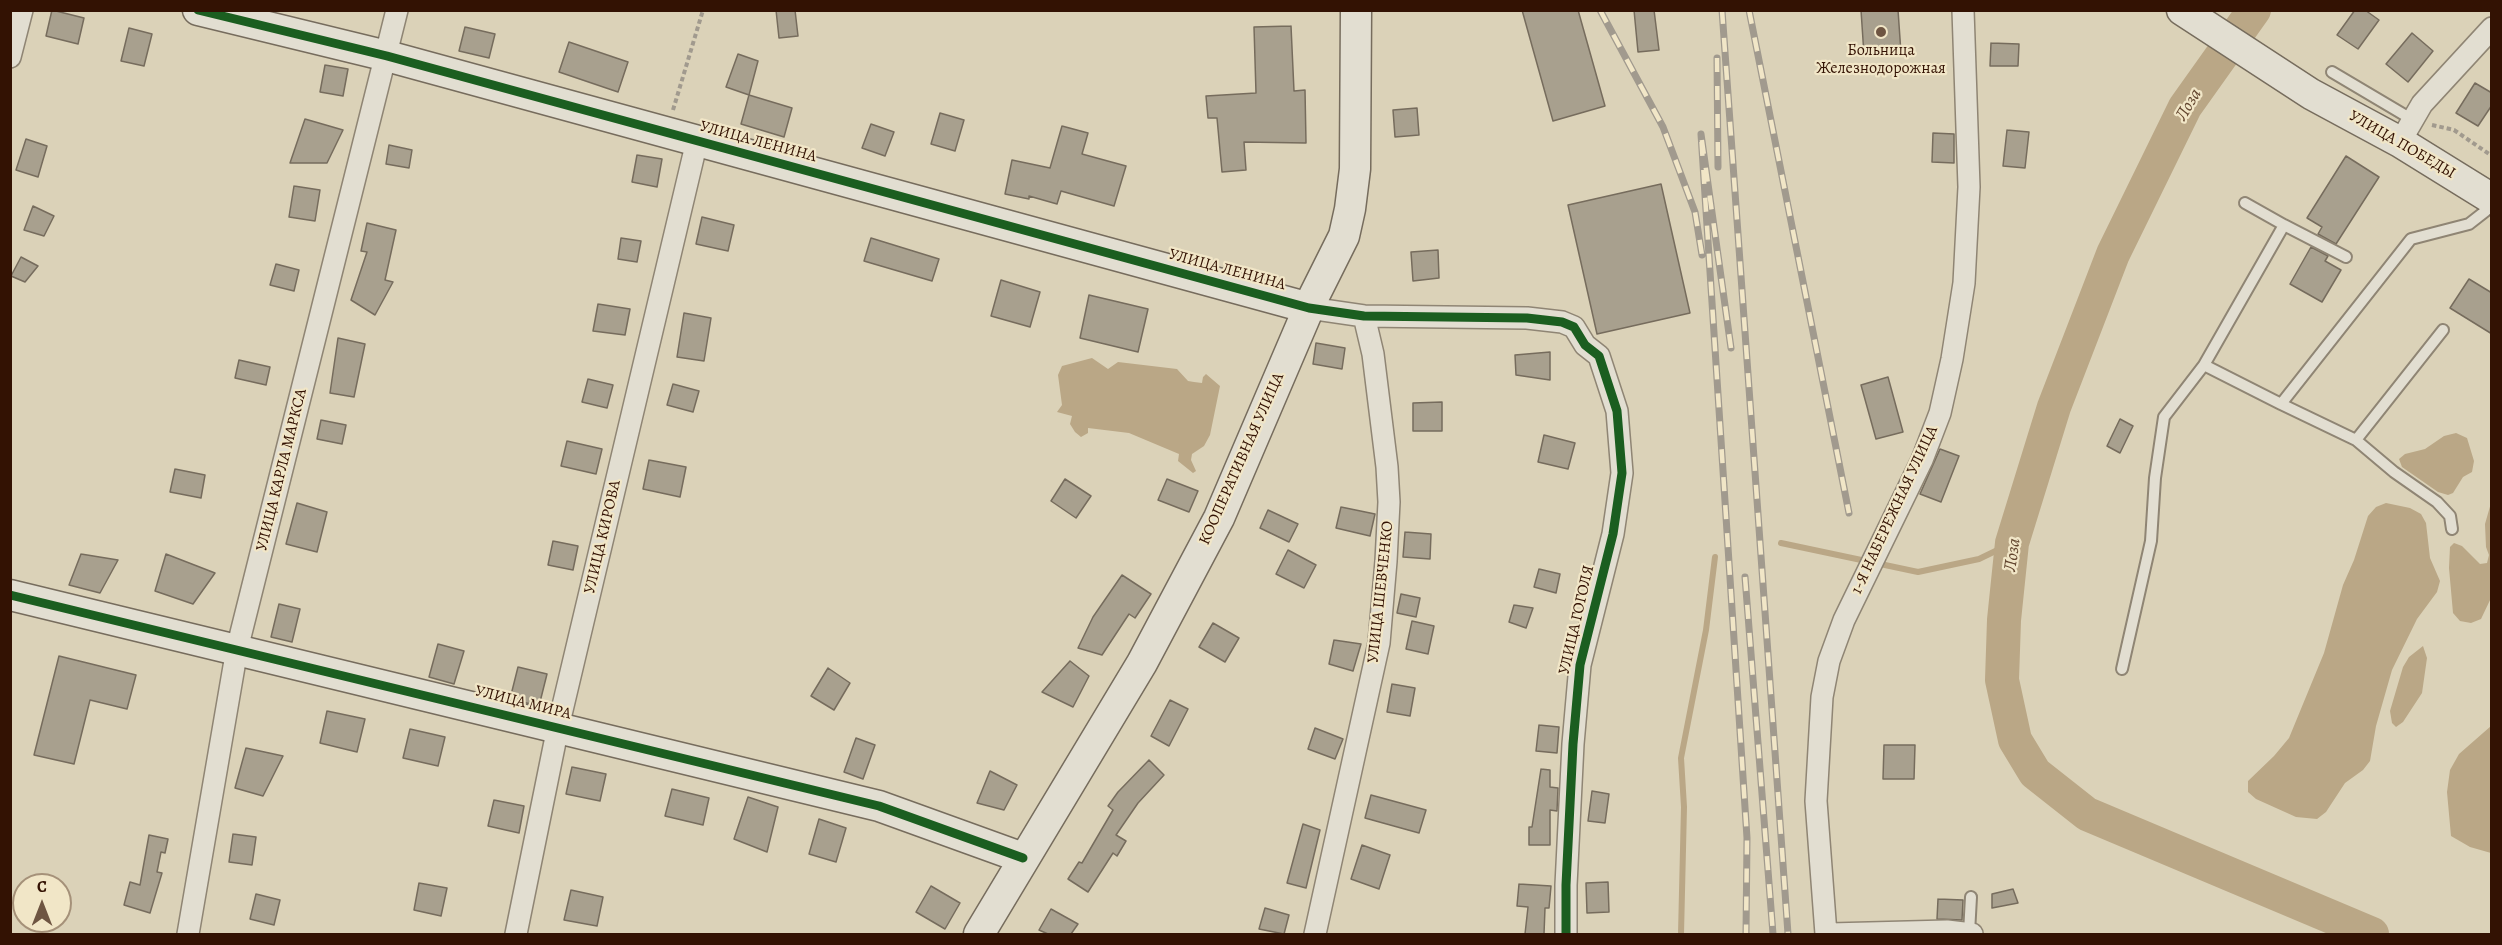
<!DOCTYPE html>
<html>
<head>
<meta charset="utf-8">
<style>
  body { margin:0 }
  #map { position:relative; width:2502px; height:945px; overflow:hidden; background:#dbd2b8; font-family:Alegreya,serif }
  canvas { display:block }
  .frame { position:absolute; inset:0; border:12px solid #331203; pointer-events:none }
  .north { position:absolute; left:12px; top:873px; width:60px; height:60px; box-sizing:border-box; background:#f1e6c7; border:2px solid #a59179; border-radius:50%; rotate:0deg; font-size:16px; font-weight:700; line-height:24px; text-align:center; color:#331203 }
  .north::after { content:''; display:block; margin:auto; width:21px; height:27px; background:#6e5542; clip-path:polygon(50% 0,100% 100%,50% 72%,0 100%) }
</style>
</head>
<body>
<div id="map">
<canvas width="2502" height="945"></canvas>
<div class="frame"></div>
<div class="north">С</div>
</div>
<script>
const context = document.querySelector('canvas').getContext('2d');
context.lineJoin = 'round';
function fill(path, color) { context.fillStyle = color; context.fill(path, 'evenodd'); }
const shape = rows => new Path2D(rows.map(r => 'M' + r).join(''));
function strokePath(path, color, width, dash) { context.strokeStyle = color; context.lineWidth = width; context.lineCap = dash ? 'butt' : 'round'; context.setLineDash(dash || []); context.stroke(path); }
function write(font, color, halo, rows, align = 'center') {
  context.font = font + ' Alegreya,serif'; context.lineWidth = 4.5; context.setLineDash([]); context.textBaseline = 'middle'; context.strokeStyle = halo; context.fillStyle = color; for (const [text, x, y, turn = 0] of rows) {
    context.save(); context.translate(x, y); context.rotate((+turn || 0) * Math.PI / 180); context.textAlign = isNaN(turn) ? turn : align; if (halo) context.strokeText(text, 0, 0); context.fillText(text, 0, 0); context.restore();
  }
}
const water = shape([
  [1092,358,1108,369,1118,362,1177,369,1188,381,1194,382,1202,383,1203,377,1206,374,1220,386,1210,435,1204,446,1192,454,1191,460,1196,471,1193,473,1178,461,1179,454,1129,433,1088,428,1088,433,1081,437,1075,432,1070,424,1072,416,1057,412,1062,405,1058,375,1062,366],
  [2456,433,2467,438,2474,461,2472,472,2463,477,2453,493,2448,495,2438,492,2402,467,2399,459,2405,454,2425,449,2444,436],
  [2386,503,2410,508,2421,514,2426,523,2430,558,2440,581,2437,592,2417,619,2392,670,2376,726,2370,761,2363,770,2345,783,2326,812,2317,819,2296,817,2256,799,2248,792,2248,781,2274,756,2289,738,2324,653,2343,585,2354,560,2368,516,2376,507],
  [2491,503,2491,598,2481,619,2471,623,2460,621,2453,613,2449,568,2450,547,2454,543,2462,546,2480,564,2487,563,2489,555,2486,547,2485,524],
  [2423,646,2427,658,2422,693,2403,722,2396,727,2392,723,2390,711,2403,667,2409,657],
  [2491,726,2492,853,2491,853,2470,847,2451,836,2447,792,2450,770,2459,754]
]);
const stream = shape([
  [1781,543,1918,572,1979,559,2012,543],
  [1681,934,1684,807,1681,758,1706,630,1715,557]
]);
const river = shape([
  [2254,10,2185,107,2113,254,2054,407,2012,543,2004,620,2002,680,2015,740,2035,773,2087,814,2372,934]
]);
const building = shape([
  [52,10,84,18,78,44,46,36,52,10],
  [776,10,795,10,798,36,779,38,776,10],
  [1522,10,1578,10,1605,106,1553,121,1522,10],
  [1634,10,1654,10,1659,50,1638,52,1634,10],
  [1861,10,1898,10,1901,53,1864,55,1861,10],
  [2355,10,2365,10,2379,20,2358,49,2337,35,2355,10],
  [1291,26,1294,91,1305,90,1306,143,1244,142,1246,170,1222,172,1217,118,1208,118,1206,96,1256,93,1254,27,1291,26],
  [465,27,495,34,489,58,459,51,465,27],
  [129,28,152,34,144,66,121,61,129,28],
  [2412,33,2433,51,2408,82,2386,64,2412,33],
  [569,42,628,62,618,92,559,72,569,42],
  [1991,43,2019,44,2018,66,1990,66,1991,43],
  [738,54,758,61,749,95,726,87,738,54],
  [325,65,348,69,343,96,320,92,325,65],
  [2475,83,2492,93,2492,105,2478,126,2456,113,2475,83],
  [749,95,792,108,784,137,741,124,749,95],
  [1417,108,1419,135,1395,137,1393,110,1417,108],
  [940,113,964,120,955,151,931,144,940,113],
  [305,119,343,130,327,163,290,163,305,119],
  [871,124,894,132,885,156,862,148,871,124],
  [1062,126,1088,133,1082,154,1126,166,1114,206,1061,191,1057,204,1029,196,1029,199,1005,194,1012,160,1050,168,1062,126],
  [2007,130,2029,132,2025,168,2003,166,2007,130],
  [1933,133,1954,134,1954,163,1932,162,1933,133],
  [26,139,47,146,38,177,16,170,26,139],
  [389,145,412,150,409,168,386,164,389,145],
  [637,155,662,159,657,187,632,182,637,155],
  [2346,156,2379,177,2336,244,2318,234,2322,227,2307,218,2346,156],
  [1661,184,1690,313,1597,334,1568,205,1661,184],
  [294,186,320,190,315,221,289,217,294,186],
  [33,206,54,216,44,236,24,230,33,206],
  [702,217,734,225,728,251,696,244,702,217],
  [367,223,396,230,385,280,393,282,375,315,351,300,367,252,361,251,367,223],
  [621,238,641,241,637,262,618,259,621,238],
  [871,238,939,259,932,281,864,261,871,238],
  [2311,247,2328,256,2325,261,2341,270,2322,302,2290,284,2311,247],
  [1438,250,1439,278,1413,281,1411,252,1438,250],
  [21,257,38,266,25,282,11,276,21,257],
  [276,264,299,270,294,291,270,285,276,264],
  [2469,279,2492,293,2492,334,2450,308,2469,279],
  [1001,280,1040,292,1030,327,991,316,1001,280],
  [1089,295,1148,309,1138,352,1080,338,1089,295],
  [598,304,630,309,625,335,593,331,598,304],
  [684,313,711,318,704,361,677,357,684,313],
  [338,338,365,344,354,397,330,393,338,338],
  [1316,343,1345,348,1342,369,1313,364,1316,343],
  [1550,352,1550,380,1516,375,1515,355,1550,352],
  [239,360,270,367,266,385,235,378,239,360],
  [1888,377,1903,432,1876,439,1861,385,1888,377],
  [588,379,613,385,607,408,582,402,588,379],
  [673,384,699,391,693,412,667,405,673,384],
  [1442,402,1442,431,1413,431,1413,403,1442,402],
  [2120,419,2133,426,2120,453,2107,446,2120,419],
  [321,420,346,425,342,444,317,439,321,420],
  [1544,435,1575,443,1568,469,1538,462,1544,435],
  [567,441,602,449,596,474,561,466,567,441],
  [1940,449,1959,456,1941,502,1920,494,1940,449],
  [649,460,686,467,680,497,643,489,649,460],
  [175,469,205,475,201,498,170,492,175,469],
  [1065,479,1091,496,1076,518,1051,501,1065,479],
  [1167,479,1198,491,1189,512,1158,500,1167,479],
  [297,503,327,512,317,552,286,544,297,503],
  [1341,507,1375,514,1370,536,1336,528,1341,507],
  [1268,510,1298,524,1289,542,1260,528,1268,510],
  [1405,532,1431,534,1430,559,1403,557,1405,532],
  [553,541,578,546,573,570,548,565,553,541],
  [1288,550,1316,565,1304,588,1276,574,1288,550],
  [81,554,118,560,100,593,69,585,81,554],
  [166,554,215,573,193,604,155,591,166,554],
  [1539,569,1560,574,1556,593,1534,587,1539,569],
  [1122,575,1151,594,1135,618,1129,614,1102,655,1078,648,1093,617,1122,575],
  [1401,594,1420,598,1416,617,1397,613,1401,594],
  [279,604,300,609,292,642,271,637,279,604],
  [1514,605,1533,608,1526,628,1509,622,1514,605],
  [1412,621,1434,626,1428,654,1406,649,1412,621],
  [1213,623,1239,638,1225,662,1199,647,1213,623],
  [1334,640,1361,644,1353,671,1329,664,1334,640],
  [438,644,464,651,454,684,429,677,438,644],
  [59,656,136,675,127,709,90,700,74,764,34,755,59,656],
  [1070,661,1089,676,1073,707,1042,692,1070,661],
  [518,667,547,674,539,706,510,699,518,667],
  [828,668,850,683,834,710,811,696,828,668],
  [1392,684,1415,688,1410,716,1387,712,1392,684],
  [1170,700,1188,709,1169,746,1151,736,1170,700],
  [327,711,365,719,357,752,320,743,327,711],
  [1539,725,1559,727,1557,753,1536,751,1539,725],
  [1315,728,1343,739,1335,759,1308,749,1315,728],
  [410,729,445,737,438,766,403,758,410,729],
  [856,738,875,745,863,779,844,772,856,738],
  [1884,745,1915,745,1914,779,1883,779,1884,745],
  [246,748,283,756,263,796,235,788,246,748],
  [1149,760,1164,775,1138,803,1116,835,1126,841,1117,856,1113,853,1088,892,1068,879,1079,862,1082,863,1113,810,1108,806,1118,792,1149,760],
  [572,767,606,774,600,801,566,794,572,767],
  [1541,769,1550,770,1550,787,1558,788,1557,811,1550,810,1550,845,1529,845,1529,827,1532,827,1541,769],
  [990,771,1017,785,1004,810,977,803,990,771],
  [672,789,709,798,703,825,665,816,672,789],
  [1592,791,1609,794,1605,823,1588,821,1592,791],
  [1371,795,1426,810,1419,833,1365,818,1371,795],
  [748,797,778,807,767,852,734,839,748,797],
  [494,800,524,806,519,833,488,826,494,800],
  [819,819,846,828,836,862,809,854,819,819],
  [1303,824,1320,830,1306,888,1287,883,1303,824],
  [233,834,256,837,252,865,229,862,233,834],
  [149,835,168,839,165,853,161,852,157,872,162,873,150,913,124,905,130,882,140,885,149,835],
  [1362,845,1390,855,1379,889,1351,879,1362,845],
  [1608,882,1609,912,1587,913,1586,883,1608,882],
  [419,883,447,888,441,916,414,910,419,883],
  [1519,884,1551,886,1549,908,1545,908,1544,934,1525,934,1528,907,1517,906,1519,884],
  [931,886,960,903,945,929,916,912,931,886],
  [2013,889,2018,903,1992,908,1992,894,2013,889],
  [571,890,603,897,597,926,564,920,571,890],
  [256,894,280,900,274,925,250,919,256,894],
  [1938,899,1963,900,1962,920,1937,919,1938,899],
  [1265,908,1289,915,1284,934,1259,929,1265,908],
  [1051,909,1078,924,1071,934,1048,934,1039,930,1051,909]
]);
const path = shape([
  [673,110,703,10],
  [2432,125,2454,130,2492,156]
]);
const lane = shape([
  [2332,72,2413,120],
  [2284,225,2346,257],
  [2204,365,2281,404,2411,239,2469,224,2492,206],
  [2281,404,2356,440,2394,472,2437,502,2450,516,2452,529],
  [2356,440,2443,330],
  [2122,669,2151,541,2155,478,2164,417,2204,365,2284,225,2245,203],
  [1969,933,1971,897]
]);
const street = shape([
  [10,57,22,10],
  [2400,142,2422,104,2492,28],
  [1309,308,1364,316,1527,318,1562,322,1574,327,1585,345,1599,356,1617,411,1622,473,1613,534,1580,665,1573,744,1566,885,1566,934],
  [188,934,237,649,397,10],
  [516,934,558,727,697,141],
  [1315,934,1379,643,1386,561,1389,502,1387,467,1373,354,1364,316],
  [1826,934,1816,801,1822,697,1829,661,1844,620,1922,460,1940,413,1952,359,1964,283,1969,187,1963,10],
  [1830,934,1947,931,1972,934]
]);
const secondary = shape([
  [198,10,387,56,1309,308],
  [2182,10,2311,94,2400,142,2492,199],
  [10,595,879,806,1023,858],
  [979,934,1142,663,1219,518,1314,296,1344,236,1350,209,1355,169,1356,10]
]);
const rail = shape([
  [1600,10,1663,127,1695,212,1702,255],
  [1722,10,1788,934],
  [1749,10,1849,513],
  [1717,58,1718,167],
  [1731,348,1701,134,1747,838,1746,934],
  [1745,577,1773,934]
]);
const cycleway = shape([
  [198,10,387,56,1309,308,1364,316,1527,318,1562,322,1574,327,1585,345,1599,356,1617,411,1622,473,1613,534,1580,665,1573,744,1566,885,1566,934],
  [10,595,879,806,1023,858]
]);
const markers = [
  [1881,32,6,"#6e5542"]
];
const poiNames = [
  ["Больница",1881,51],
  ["Железнодорожная",1881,69]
];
const streetNames = [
  ["УЛИЦА ЛЕНИНА",758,142,15],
  ["УЛИЦА ПОБЕДЫ",2402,145,30],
  ["УЛИЦА ЛЕНИНА",1227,270,15],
  ["КООПЕРАТИВНАЯ УЛИЦА",1242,459,-66],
  ["УЛИЦА КАРЛА МАРКСА",282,470,-76],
  ["1-Я НАБЕРЕЖНАЯ УЛИЦА",1895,510,-65],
  ["УЛИЦА КИРОВА",603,537,-77],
  ["УЛИЦА ШЕВЧЕНКО",1381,592,-84],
  ["УЛИЦА ГОГОЛЯ",1577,620,-77],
  ["УЛИЦА МИРА",523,703,14]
];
const waterNames = [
  ["Лоза",2189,105,-59],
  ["Лоза",2013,555,-82]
];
fill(water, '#baa786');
strokePath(stream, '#baa786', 6);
strokePath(river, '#baa786', 34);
fill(building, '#a8a08e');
strokePath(building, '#766c5d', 1.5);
strokePath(lane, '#8f8574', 14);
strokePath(street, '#8f8574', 24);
strokePath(secondary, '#766c5d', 33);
strokePath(path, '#a19a8e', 4, [4.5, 3]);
strokePath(lane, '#e2ded1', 10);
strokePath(street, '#e2ded1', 21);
strokePath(secondary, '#e2ded1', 30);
strokePath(rail, '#a19a8e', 7);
strokePath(rail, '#f1e6c7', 4.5, [14]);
strokePath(cycleway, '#1b5e20', 9);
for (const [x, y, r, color] of markers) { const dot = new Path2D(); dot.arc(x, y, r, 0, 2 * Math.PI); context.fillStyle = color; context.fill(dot); strokePath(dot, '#f1e6c7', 2); }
write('16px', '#331203', '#f1e6c7', poiNames);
write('16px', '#331203', '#f1e6c7', streetNames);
write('italic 18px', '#63462f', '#f1e6c7', waterNames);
</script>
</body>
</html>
